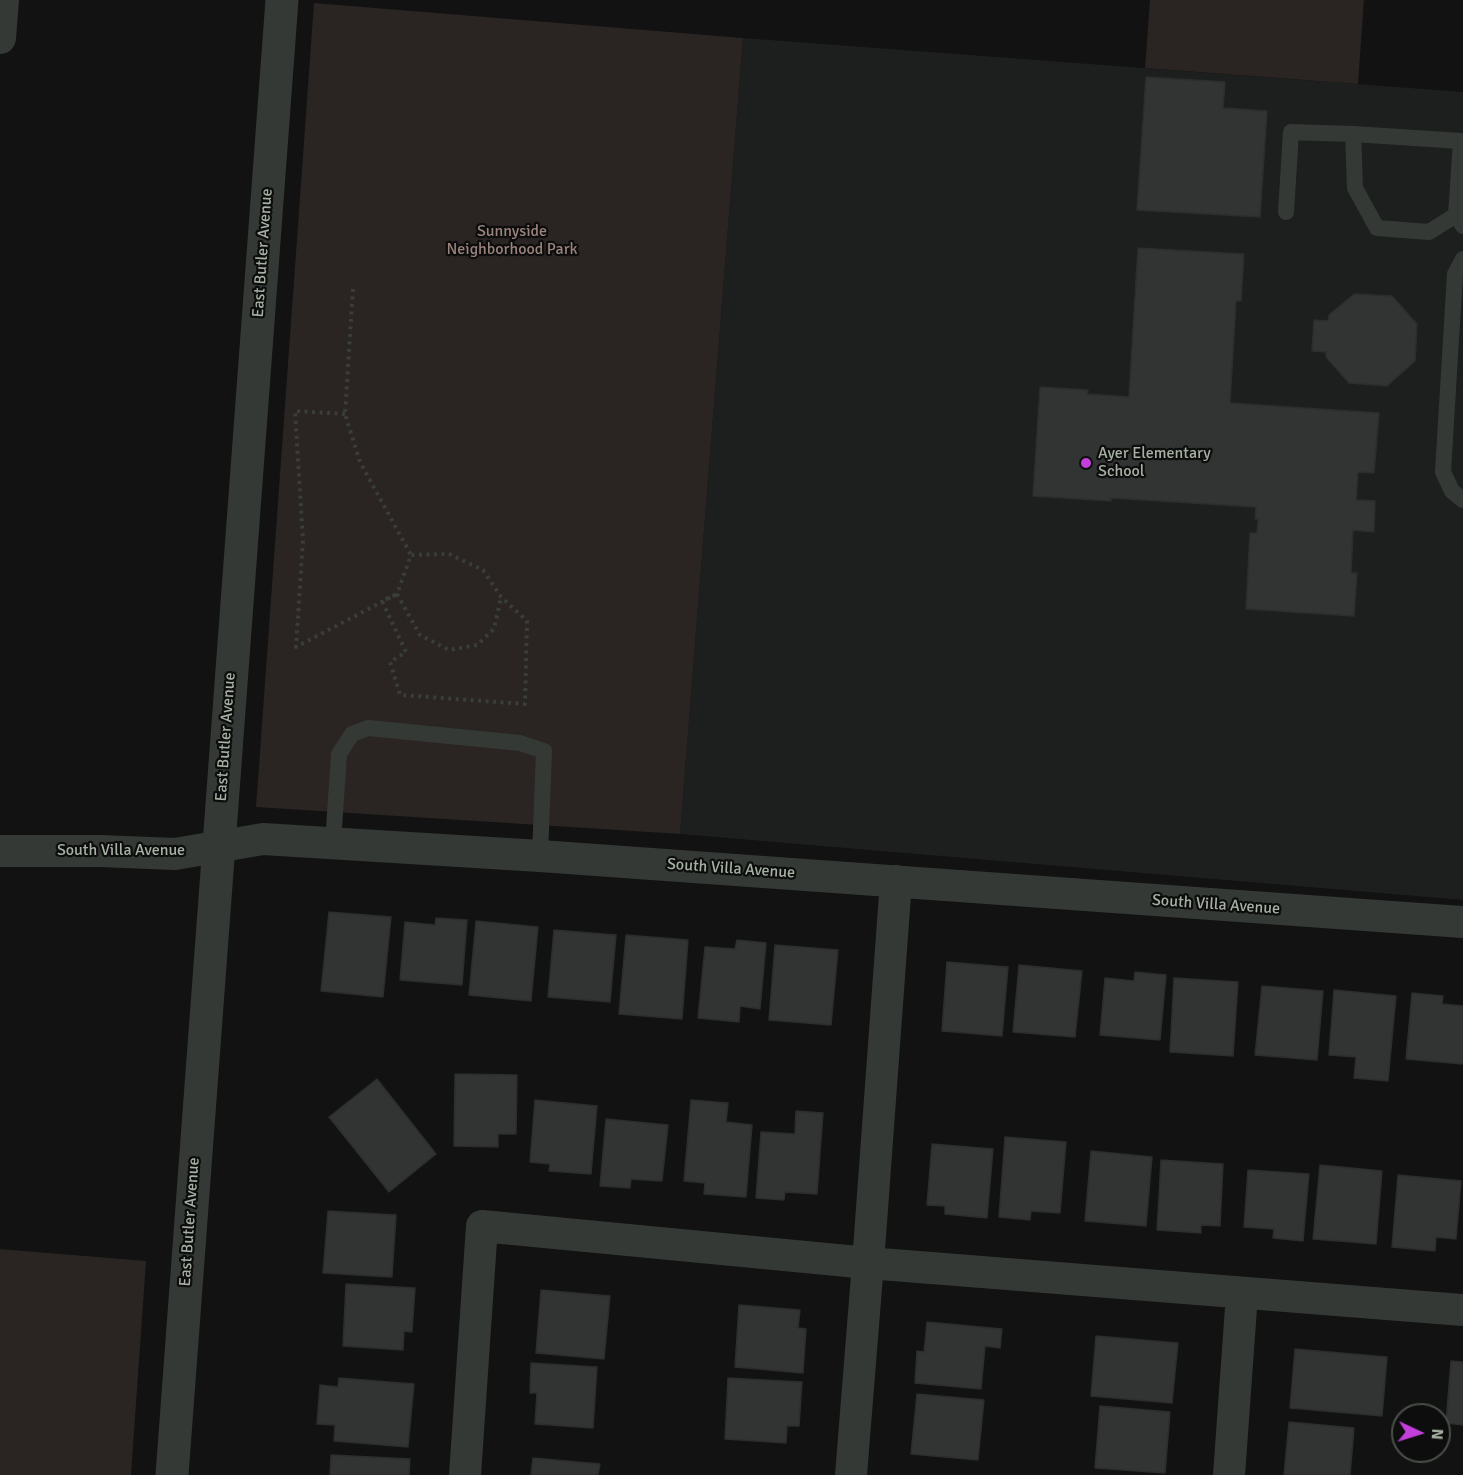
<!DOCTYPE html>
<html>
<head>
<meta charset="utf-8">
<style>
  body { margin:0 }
  #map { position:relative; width:1463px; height:1475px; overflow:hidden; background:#111211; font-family:Signika,sans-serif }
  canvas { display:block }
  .north { position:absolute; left:1391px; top:1403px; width:60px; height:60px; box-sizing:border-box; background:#0c0d0c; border:2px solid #4a4f49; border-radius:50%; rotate:94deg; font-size:16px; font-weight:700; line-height:24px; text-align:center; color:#a6b1a4 }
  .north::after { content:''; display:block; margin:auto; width:21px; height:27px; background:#c23fdc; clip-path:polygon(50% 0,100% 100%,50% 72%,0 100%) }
</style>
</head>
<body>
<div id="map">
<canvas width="1463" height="1475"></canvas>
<div class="north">N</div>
</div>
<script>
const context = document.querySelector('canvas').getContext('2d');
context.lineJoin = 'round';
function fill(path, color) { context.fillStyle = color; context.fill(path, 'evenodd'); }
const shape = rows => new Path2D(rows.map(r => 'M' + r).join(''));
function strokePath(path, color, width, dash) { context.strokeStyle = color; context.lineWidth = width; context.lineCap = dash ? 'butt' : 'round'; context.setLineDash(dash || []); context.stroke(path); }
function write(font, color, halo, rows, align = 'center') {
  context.font = font + ' Signika,sans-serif'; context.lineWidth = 4.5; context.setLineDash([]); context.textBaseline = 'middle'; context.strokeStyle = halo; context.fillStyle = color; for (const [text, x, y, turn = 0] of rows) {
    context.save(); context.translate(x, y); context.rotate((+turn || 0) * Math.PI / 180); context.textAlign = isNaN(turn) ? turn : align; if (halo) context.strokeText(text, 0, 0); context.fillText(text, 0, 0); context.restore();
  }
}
const built = shape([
  [743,38,1463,92,1463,900,680,834]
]);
const green = shape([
  [1150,0,1364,0,1358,84,1145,68],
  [314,3,743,38,680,834,256,807],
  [0,1249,146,1261,131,1475,0,1475]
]);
const building = shape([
  [1146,77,1225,82,1223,108,1267,111,1260,217,1137,210,1146,77],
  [1138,248,1244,254,1241,301,1236,301,1230,403,1379,413,1374,473,1358,472,1356,500,1375,501,1374,532,1353,530,1351,573,1357,573,1354,616,1246,609,1250,533,1257,533,1258,519,1255,519,1256,507,1111,498,1111,501,1033,496,1040,387,1088,390,1087,394,1129,397,1138,248],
  [1354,294,1392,296,1417,324,1415,361,1387,386,1349,383,1326,357,1326,352,1312,351,1314,320,1328,321,1329,315,1354,294],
  [329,912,391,917,383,997,321,991,329,912],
  [436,918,467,920,462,985,400,980,405,922,435,925,436,918],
  [476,921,538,927,531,1001,469,995,476,921],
  [554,930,616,935,610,1002,548,997,554,930],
  [626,935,688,940,682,1019,619,1014,626,935],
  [737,940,766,943,760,1009,740,1006,739,1022,698,1018,705,947,735,949,737,940],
  [775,945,838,950,831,1025,769,1020,775,945],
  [947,962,1008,967,1002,1036,942,1031,947,962],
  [1019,965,1082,971,1075,1037,1013,1032,1019,965],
  [1135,972,1166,975,1160,1040,1100,1035,1105,978,1134,981,1135,972],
  [1174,978,1238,982,1233,1056,1170,1052,1174,978],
  [1262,986,1323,991,1317,1060,1255,1055,1262,986],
  [1334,990,1396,996,1388,1081,1354,1078,1356,1057,1329,1055,1334,990],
  [1412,993,1443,996,1442,1004,1463,1006,1463,1064,1406,1059,1412,993],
  [455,1074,517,1075,516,1134,498,1134,498,1147,454,1146,455,1074],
  [377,1079,436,1154,389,1192,329,1117,377,1079],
  [535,1100,597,1106,591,1174,549,1171,550,1164,530,1162,535,1100],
  [691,1100,728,1103,726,1122,752,1125,746,1197,704,1194,705,1183,684,1181,691,1100],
  [796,1111,823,1113,817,1194,785,1192,784,1200,756,1198,761,1132,795,1134,796,1111],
  [606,1119,668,1125,662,1181,631,1179,630,1188,600,1186,606,1119],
  [1005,1137,1066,1142,1060,1213,1031,1211,1030,1220,999,1217,1005,1137],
  [932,1144,993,1149,987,1218,945,1214,945,1206,927,1205,932,1144],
  [1091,1151,1152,1157,1146,1226,1085,1221,1091,1151],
  [1161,1160,1223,1164,1220,1226,1201,1225,1201,1233,1157,1230,1161,1160],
  [1320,1165,1382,1171,1376,1244,1313,1239,1320,1165],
  [1248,1170,1309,1174,1303,1241,1273,1238,1274,1229,1244,1227,1248,1170],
  [1398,1175,1461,1181,1456,1239,1436,1237,1435,1251,1392,1247,1398,1175],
  [328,1211,396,1215,392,1277,323,1273,328,1211],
  [346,1284,415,1288,412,1332,404,1331,403,1350,343,1346,346,1284],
  [541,1290,610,1296,604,1359,536,1353,541,1290],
  [739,1305,800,1310,798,1328,806,1329,803,1373,735,1367,739,1305],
  [927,1322,1002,1329,1000,1348,985,1346,981,1389,915,1383,917,1351,924,1352,927,1322],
  [1096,1336,1178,1343,1172,1403,1091,1396,1096,1336],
  [1295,1349,1387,1357,1382,1416,1290,1408,1295,1349],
  [1451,1361,1463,1362,1463,1425,1446,1423,1451,1361],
  [531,1363,597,1367,593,1428,535,1424,537,1393,530,1393,531,1363],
  [339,1378,414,1384,408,1447,334,1441,335,1425,317,1424,320,1385,338,1387,339,1378],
  [728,1378,802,1382,799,1426,787,1426,786,1443,725,1439,728,1378],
  [917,1394,984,1400,978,1460,911,1454,917,1394],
  [1100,1406,1170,1412,1165,1473,1095,1468,1100,1406],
  [1289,1422,1354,1428,1350,1475,1284,1475,1289,1422],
  [331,1455,410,1459,409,1475,330,1475,331,1455],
  [533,1458,600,1464,598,1475,531,1475,533,1458]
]);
const path = shape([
  [353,289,345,414,360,462,411,555],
  [345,414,295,411,303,540,296,647,397,594,411,555,449,554,483,570,501,597,527,621,525,704,400,695,390,662,406,652,382,601,397,594],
  [397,594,420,635,449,650,477,645,494,629,501,597]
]);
const service = shape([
  [1286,212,1291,132,1353,134],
  [1456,215,1429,232,1377,228,1355,188,1353,134,1461,141,1456,215,1463,226],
  [1463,259,1455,274,1443,472,1452,491,1463,500],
  [333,843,339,754,352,734,368,728,520,743,544,751,540,856]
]);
const minor = shape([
  [0,38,3,0],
  [0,851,100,851,175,854,263,839,540,856,1463,922],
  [896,881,868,1263,1463,1310],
  [465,1475,482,1226,868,1263,851,1475],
  [1229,1475,1242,1294]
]);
const tertiary = shape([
  [172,1475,282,0]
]);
const markers = [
  [1086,463,6,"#c23fdc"]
];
const parkNames = [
  ["Sunnyside",512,232],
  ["Neighborhood Park",512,250]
];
const streetNames = [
  ["East Butler Avenue",263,253,-86],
  ["East Butler Avenue",226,737,-86],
  ["South Villa Avenue",121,851],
  ["South Villa Avenue",731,869,4],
  ["South Villa Avenue",1216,905,4],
  ["East Butler Avenue",190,1222,-86]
];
const poiNames = [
  ["Ayer Elementary",1098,454],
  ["School",1098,472]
];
fill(built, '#1d1f1e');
fill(green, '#2a2422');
fill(building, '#313432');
strokePath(building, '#2b2e2c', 1.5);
strokePath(path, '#393e39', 4, [3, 4.5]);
strokePath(service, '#353935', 16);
strokePath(minor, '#353935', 32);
strokePath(tertiary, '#353935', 33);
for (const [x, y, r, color] of markers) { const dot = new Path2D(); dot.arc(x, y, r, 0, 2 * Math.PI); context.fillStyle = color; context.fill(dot); strokePath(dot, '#0c0d0c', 2); }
write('16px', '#9b847d', '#0c0d0c', parkNames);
write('16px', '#a6b1a4', '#0c0d0c', streetNames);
write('16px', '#a6b1a4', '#0c0d0c', poiNames, 'left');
</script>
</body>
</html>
